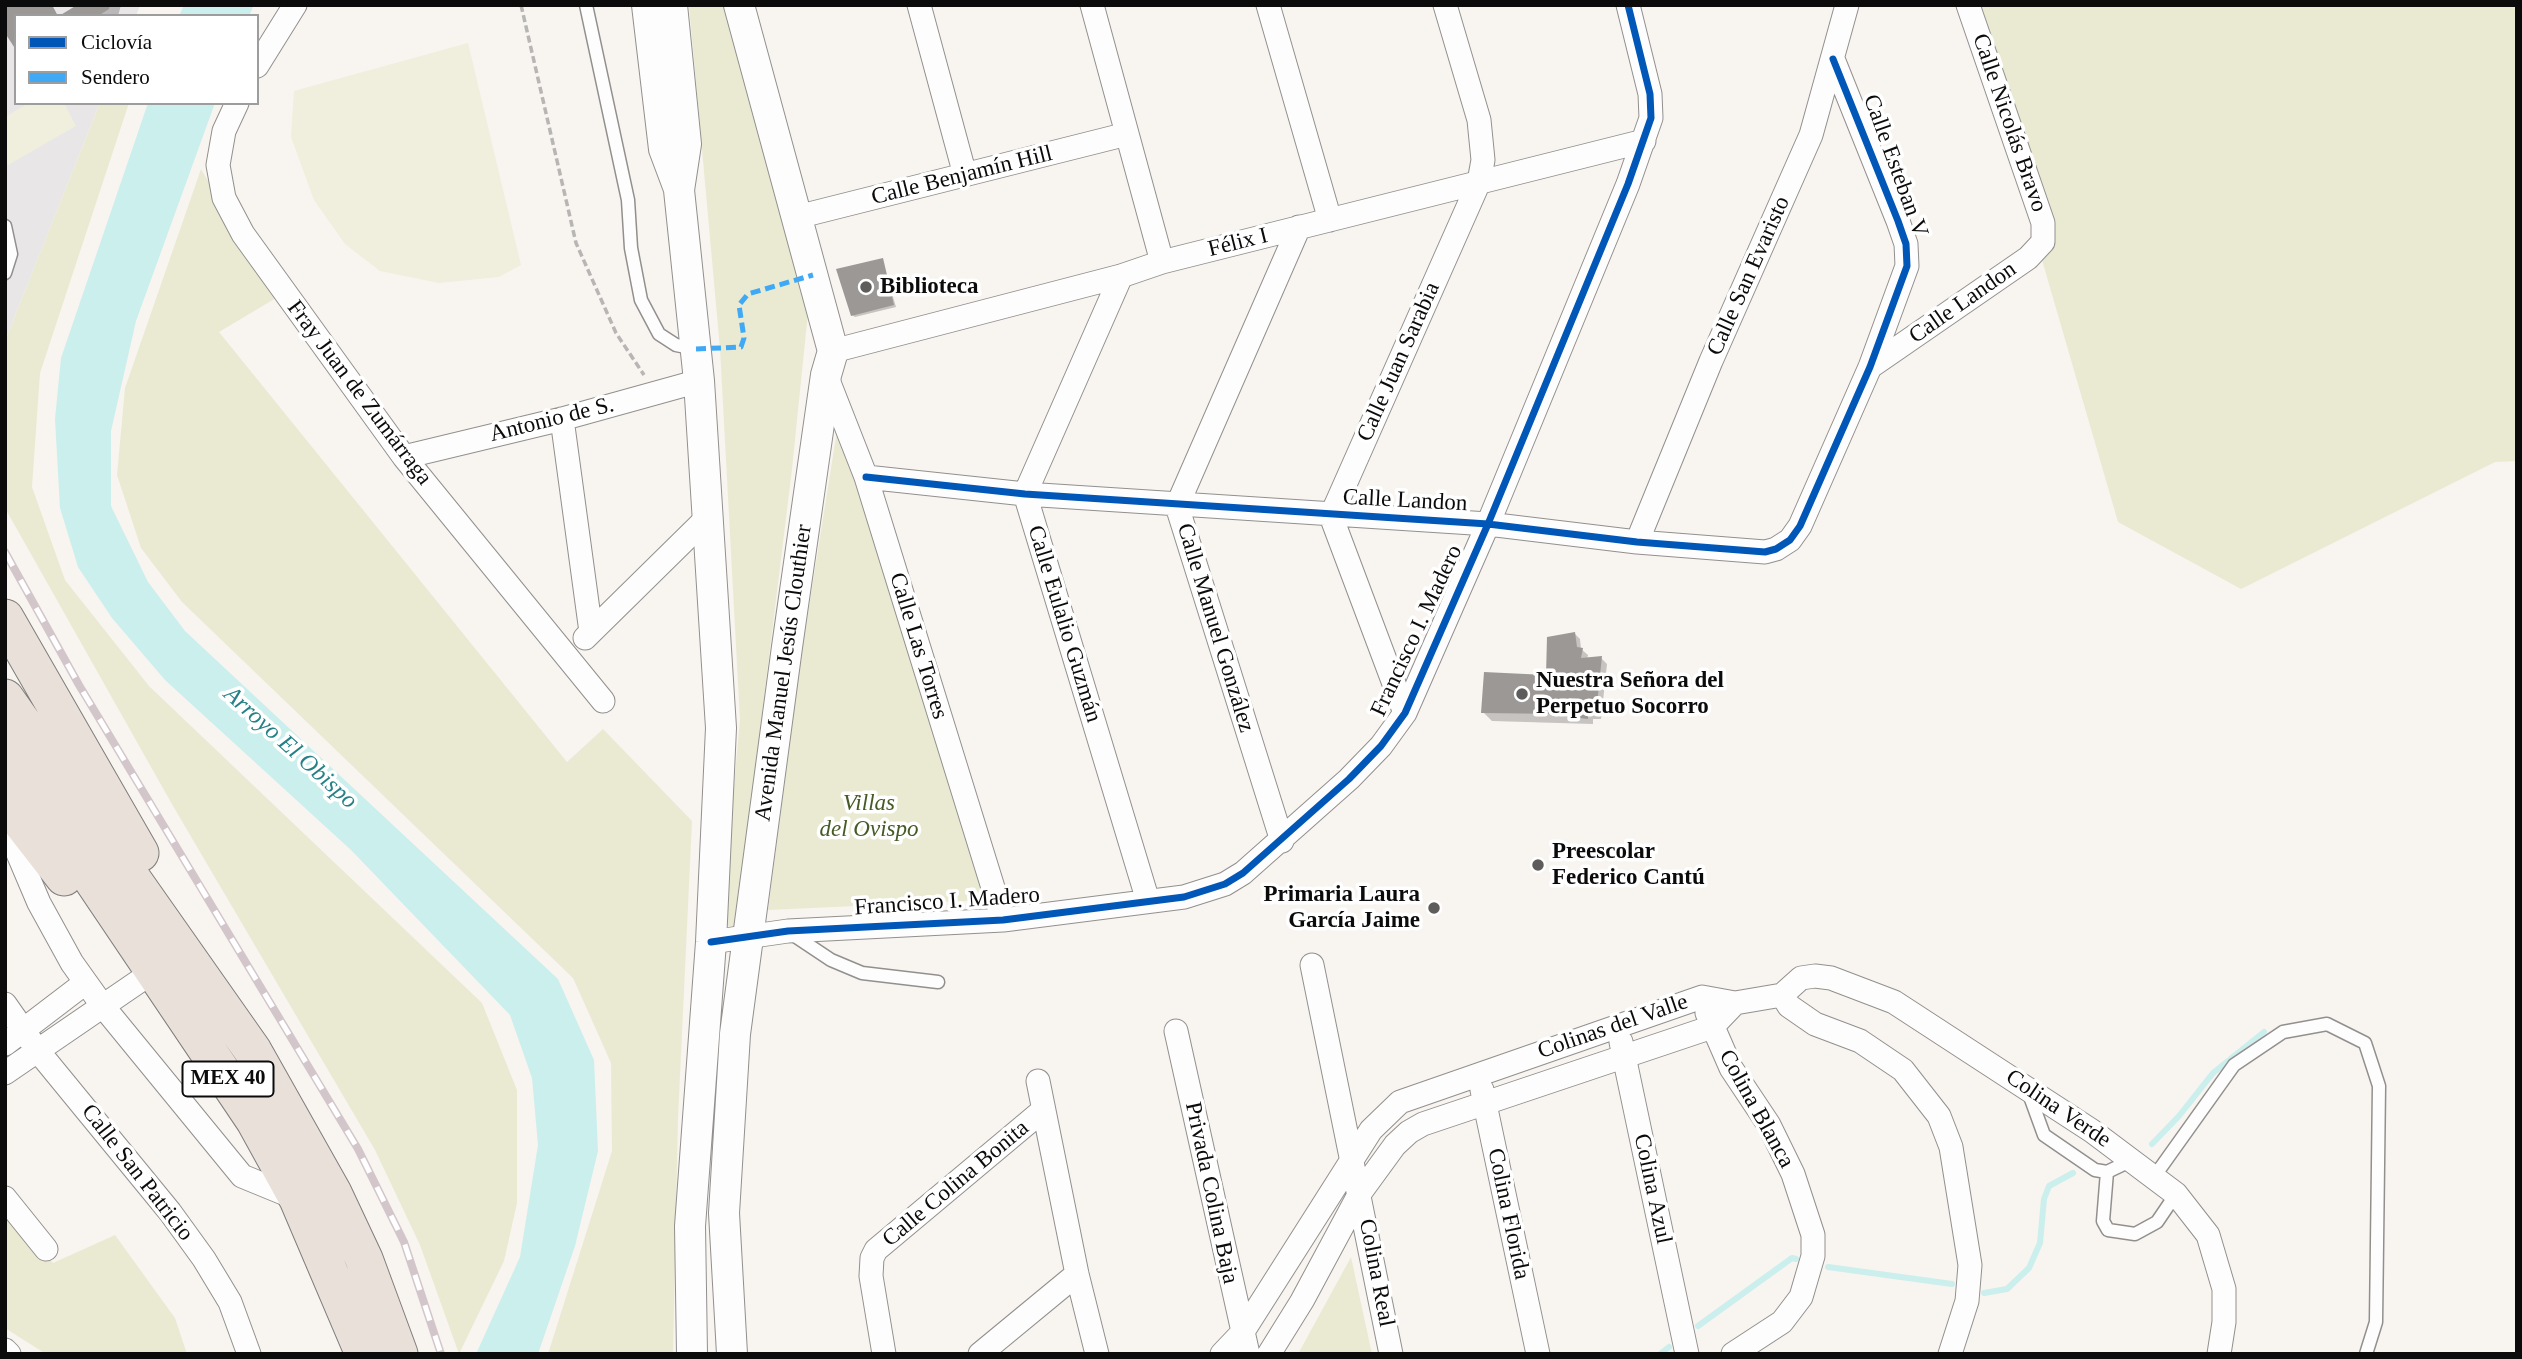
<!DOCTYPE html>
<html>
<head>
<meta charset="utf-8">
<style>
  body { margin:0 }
  #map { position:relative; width:2522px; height:1359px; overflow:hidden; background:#f8f4f0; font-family:Georgia,serif }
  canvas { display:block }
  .frame { position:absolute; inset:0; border:7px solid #0b0b0b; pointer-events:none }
  .legend { position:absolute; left:14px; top:14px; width:245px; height:91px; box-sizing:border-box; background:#fff; border:2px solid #9d9d9d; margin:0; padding:9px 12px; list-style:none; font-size:21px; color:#0b0b0b }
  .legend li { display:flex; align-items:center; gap:14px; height:35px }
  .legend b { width:35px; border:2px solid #9d9d9d }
</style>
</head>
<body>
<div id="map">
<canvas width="2522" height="1359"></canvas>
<div class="frame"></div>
<ul class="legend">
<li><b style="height:9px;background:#0057b8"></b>Ciclovía</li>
<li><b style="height:9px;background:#3fa9f5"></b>Sendero</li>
</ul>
</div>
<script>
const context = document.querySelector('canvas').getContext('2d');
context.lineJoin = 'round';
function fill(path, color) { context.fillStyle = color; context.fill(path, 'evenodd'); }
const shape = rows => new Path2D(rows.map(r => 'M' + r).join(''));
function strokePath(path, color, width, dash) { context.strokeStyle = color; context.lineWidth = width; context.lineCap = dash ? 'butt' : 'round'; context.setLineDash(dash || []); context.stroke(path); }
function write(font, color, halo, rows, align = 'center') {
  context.font = font + ' Georgia,serif'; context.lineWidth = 7; context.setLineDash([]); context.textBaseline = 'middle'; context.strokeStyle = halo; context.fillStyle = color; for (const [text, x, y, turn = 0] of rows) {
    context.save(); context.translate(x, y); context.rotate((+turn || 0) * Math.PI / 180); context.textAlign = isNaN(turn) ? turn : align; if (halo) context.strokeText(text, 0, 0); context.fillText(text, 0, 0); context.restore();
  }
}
const industrial = shape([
  [5,5,140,5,136,16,16,16,16,103,100,103,5,341]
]);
const green = shape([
  [689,5,725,5,810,293,792,469,736,927,721,925,740,720,720,349],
  [1968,5,2517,5,2517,461,2495,462,2241,589,2118,522],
  [100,103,129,103,40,373,32,487,65,580,149,686,482,1003,517,1090,517,1203,504,1261,459,1354,420,1245,375,1150,173,806,5,508,5,341],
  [201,169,276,298,219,332,567,762,603,729,692,821,678,1118,673,1354,548,1354,612,1151,611,1063,573,978,182,602,141,548,117,475,125,388],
  [839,418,987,900,768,910,802,650],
  [5,1205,53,1263,115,1235,175,1318,187,1354,46,1354,5,1328],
  [1351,1257,1372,1354,1298,1354]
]);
const pitch = shape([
  [468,43,521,265,499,277,439,283,380,271,345,244,314,200,291,137,294,91],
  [29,103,64,103,76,126,8,165,5,159,5,117]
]);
const water = shape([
  [184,5,254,5,249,16,179,16],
  [148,103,215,103,136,321,111,431,111,506,148,582,185,631,558,979,594,1060,598,1151,575,1246,538,1354,476,1354,520,1257,538,1145,532,1078,510,1015,351,850,165,680,112,618,78,567,60,508,55,419,61,358]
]);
const shadow = shape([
  [80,5,121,5,118,16,62,16],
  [882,260,896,307,855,317,852,315],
  [1575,634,1580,639,1581,649,1588,655,1587,660,1601,658,1607,664,1601,719,1593,719,1593,724,1492,721,1483,712,1551,677]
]);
const stream = shape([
  [2152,1144,2179,1116,2213,1073,2264,1032],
  [1828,1267,1952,1284],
  [1984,1293,2007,1289,2029,1268,2040,1243,2044,1199,2049,1186,2073,1173],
  [1698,1326,1792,1258,1796,1259],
  [1660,1354,1669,1347]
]);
const building = shape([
  [5,5,52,5,58,16,16,16,16,50,5,33],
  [77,5,110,5,109,9,98,16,59,16],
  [883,258,894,305,851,316,836,269],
  [1575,632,1577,647,1583,648,1581,658,1602,656,1596,714,1588,714,1588,719,1561,716,1561,714,1481,713,1484,672,1546,675,1547,637]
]);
const path = shape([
  [521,5,576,243,616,333,644,375]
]);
const service = shape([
  [586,5,628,200,631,248,641,300,659,334,676,345,696,349],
  [5,226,11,254,5,273],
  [789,932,831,960,862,973,938,982],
  [2028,1091,2044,1135,2095,1170,2107,1172,2132,1160],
  [2107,1172,2103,1221,2108,1230,2135,1234,2157,1222,2176,1194],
  [2154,1177,2234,1065,2283,1032,2327,1024,2365,1043,2379,1086,2376,1322,2366,1354]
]);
const minor = shape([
  [919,5,965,175],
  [1092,5,1162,262],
  [1268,5,1330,220],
  [257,66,295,5],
  [237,103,224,131,218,165,224,198,243,234,404,457,603,701],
  [797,217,1127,134],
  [1121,276,1025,494,1148,901],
  [833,351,1121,276,1162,262,1644,141],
  [1870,367,2028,258,2043,242,2043,223,1968,5],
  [826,375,866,477,1003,920],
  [562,419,591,632],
  [404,457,562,419,699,381],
  [866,477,1025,494,1488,524,1637,542,1765,552,1776,549,1790,540,1800,526,1870,367,1907,266,1906,244,1898,221,1833,59],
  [1637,542,1711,361,1811,135,1847,5],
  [585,638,709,516],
  [1405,713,1331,516,1479,182,1483,160,1479,120,1445,5],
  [5,823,39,903,72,963,102,1005,242,1176,298,1199],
  [1282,841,1177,506,1299,227],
  [711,942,788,931,1003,920,1184,897,1225,884,1243,873,1349,779,1381,746,1405,713,1488,524,1628,184,1651,118,1650,94,1628,5],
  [1312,965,1391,1354],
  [1782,995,1801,978,1815,976,1831,978,1894,1002,2092,1131,2176,1194,2208,1235,2224,1289,2224,1322,2219,1354],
  [1782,995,1789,1006,1815,1024,1860,1041,1903,1070,1939,1116,1951,1147,1970,1265,1967,1301,1950,1354],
  [5,1004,38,1051,170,1212,204,1259,230,1302,249,1354],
  [1707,1013,1731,1068,1769,1125,1793,1174,1813,1235,1813,1256,1801,1297,1782,1322,1733,1354],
  [1176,1031,1248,1354],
  [1621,1042,1687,1354],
  [5,1044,85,983],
  [5,1073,154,971],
  [1038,1081,1077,1274,1097,1354],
  [1482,1090,1538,1354],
  [5,1198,46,1249],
  [5,1350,9,1354],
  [884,1354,871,1276,872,1258,876,1250,1042,1111],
  [980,1354,1077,1274],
  [1222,1354,1242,1333,1371,1130,1400,1102,1702,997,1735,1003,1782,995],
  [1269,1354,1302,1301,1360,1193,1395,1145,1409,1132,1423,1124,1712,1027,1735,1003]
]);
const tertiary = shape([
  [647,5,664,149,679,189],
  [672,5,686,144,679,190,699,381,721,728,711,942,690,1226,692,1354],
  [732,1354,724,1213,735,1034,787,647,826,375,833,351,739,5]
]);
const primary = shape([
  [5,618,140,853],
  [5,698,253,1051,333,1193,364,1259,399,1354],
  [5,750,255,1121,298,1199,364,1354],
  [5,801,64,877]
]);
const rail = shape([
  [5,552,79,685,358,1149,404,1242,441,1354]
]);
const quiet = shape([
  [696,349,741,347,744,338,739,305,748,294,813,275]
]);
const cycleway = shape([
  [866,477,1025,494,1488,524,1637,542,1765,552,1776,549,1790,540,1800,526,1870,367,1907,266,1906,244,1898,221,1833,59],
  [711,942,788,931,1003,920,1184,897,1225,884,1243,873,1349,779,1381,746,1405,713,1488,524,1628,184,1651,118,1650,94,1628,5]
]);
const markers = [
  [866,287,7,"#5e5d5b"],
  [1522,694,7,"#5e5d5b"],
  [1538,865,7,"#5e5d5b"],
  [1434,908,7,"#5e5d5b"]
];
const shields = [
  [228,1079,91]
];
const shieldNames = [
  ["MEX 40",228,1079]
];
const streetNames = [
  ["Calle Nicolás Bravo",2009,123,71],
  ["Calle Esteban V",1895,166,70],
  ["Calle Benjamín Hill",962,176,-14],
  ["Félix I",1238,243,-14],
  ["Calle San Evaristo",1749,276,-66],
  ["Calle Landon",1963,303,-35],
  ["Calle Juan Sarabia",1399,362,-66],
  ["Fray Juan de Zumárraga",359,393,53],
  ["Antonio de S.",552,420,-14],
  ["Calle Landon",1405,501,3],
  ["Calle Eulalio Guzmán",1064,624,73],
  ["Calle Manuel González",1215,628,73],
  ["Francisco I. Madero",1417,631,-65],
  ["Calle Las Torres",918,646,73],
  ["Avenida Manuel Jesús Clouthier",784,673,-82],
  ["Francisco I. Madero",947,902,-4],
  ["Colinas del Valle",1613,1027,-19],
  ["Colina Blanca",1756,1109,61],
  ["Colina Verde",2058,1109,34],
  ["Calle San Patricio",137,1173,52],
  ["Calle Colina Bonita",956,1184,-40],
  ["Colina Azul",1652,1189,78],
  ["Privada Colina Baja",1211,1193,78],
  ["Colina Florida",1508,1214,78],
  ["Colina Real",1376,1273,79]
];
const poiNames = [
  ["Biblioteca",880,287],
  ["Nuestra Señora del",1536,681],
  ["Perpetuo Socorro",1536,707],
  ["Preescolar",1552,852],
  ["Federico Cantú",1552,878],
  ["Primaria Laura",1420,895,"right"],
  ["García Jaime",1420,921,"right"]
];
const parkNames = [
  ["Villas",869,804],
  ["del Ovispo",869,830]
];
const waterNames = [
  ["Arroyo El Obispo",290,748,42]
];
fill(industrial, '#e9e6e8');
fill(green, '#eaead3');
fill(pitch, '#f0eedc');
fill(water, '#cbefed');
fill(shadow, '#0003');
strokePath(stream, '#cbefed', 6);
fill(building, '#9b9896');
strokePath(service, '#92908e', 15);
strokePath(minor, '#92908e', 25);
strokePath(tertiary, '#92908e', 32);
strokePath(primary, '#7f7d7b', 39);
strokePath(path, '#b7b6b5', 3.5, [7, 3.5]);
strokePath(service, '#fefdfd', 12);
strokePath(minor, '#fefdfd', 23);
strokePath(tertiary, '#fefdfd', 30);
strokePath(primary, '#e9e0da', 37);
strokePath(rail, '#d3c6cb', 8);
strokePath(rail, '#fff', 5, [16]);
strokePath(quiet, '#3fa9f5', 5, [10, 5]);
strokePath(cycleway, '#0057b8', 7);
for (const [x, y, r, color] of markers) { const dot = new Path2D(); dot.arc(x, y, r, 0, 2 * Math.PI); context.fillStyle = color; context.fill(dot); strokePath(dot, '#fff', 2.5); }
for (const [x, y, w] of shields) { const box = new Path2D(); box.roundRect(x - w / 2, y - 17.5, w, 35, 5); context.fillStyle = '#fff'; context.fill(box); strokePath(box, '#0b0b0b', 2); }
write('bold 21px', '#0b0b0b', null, shieldNames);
write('23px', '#0b0b0b', '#fff', streetNames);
write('bold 23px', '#0b0b0b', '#fff', poiNames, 'left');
write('italic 23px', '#455a25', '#fff', parkNames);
write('italic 24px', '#258185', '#fff', waterNames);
</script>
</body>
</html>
